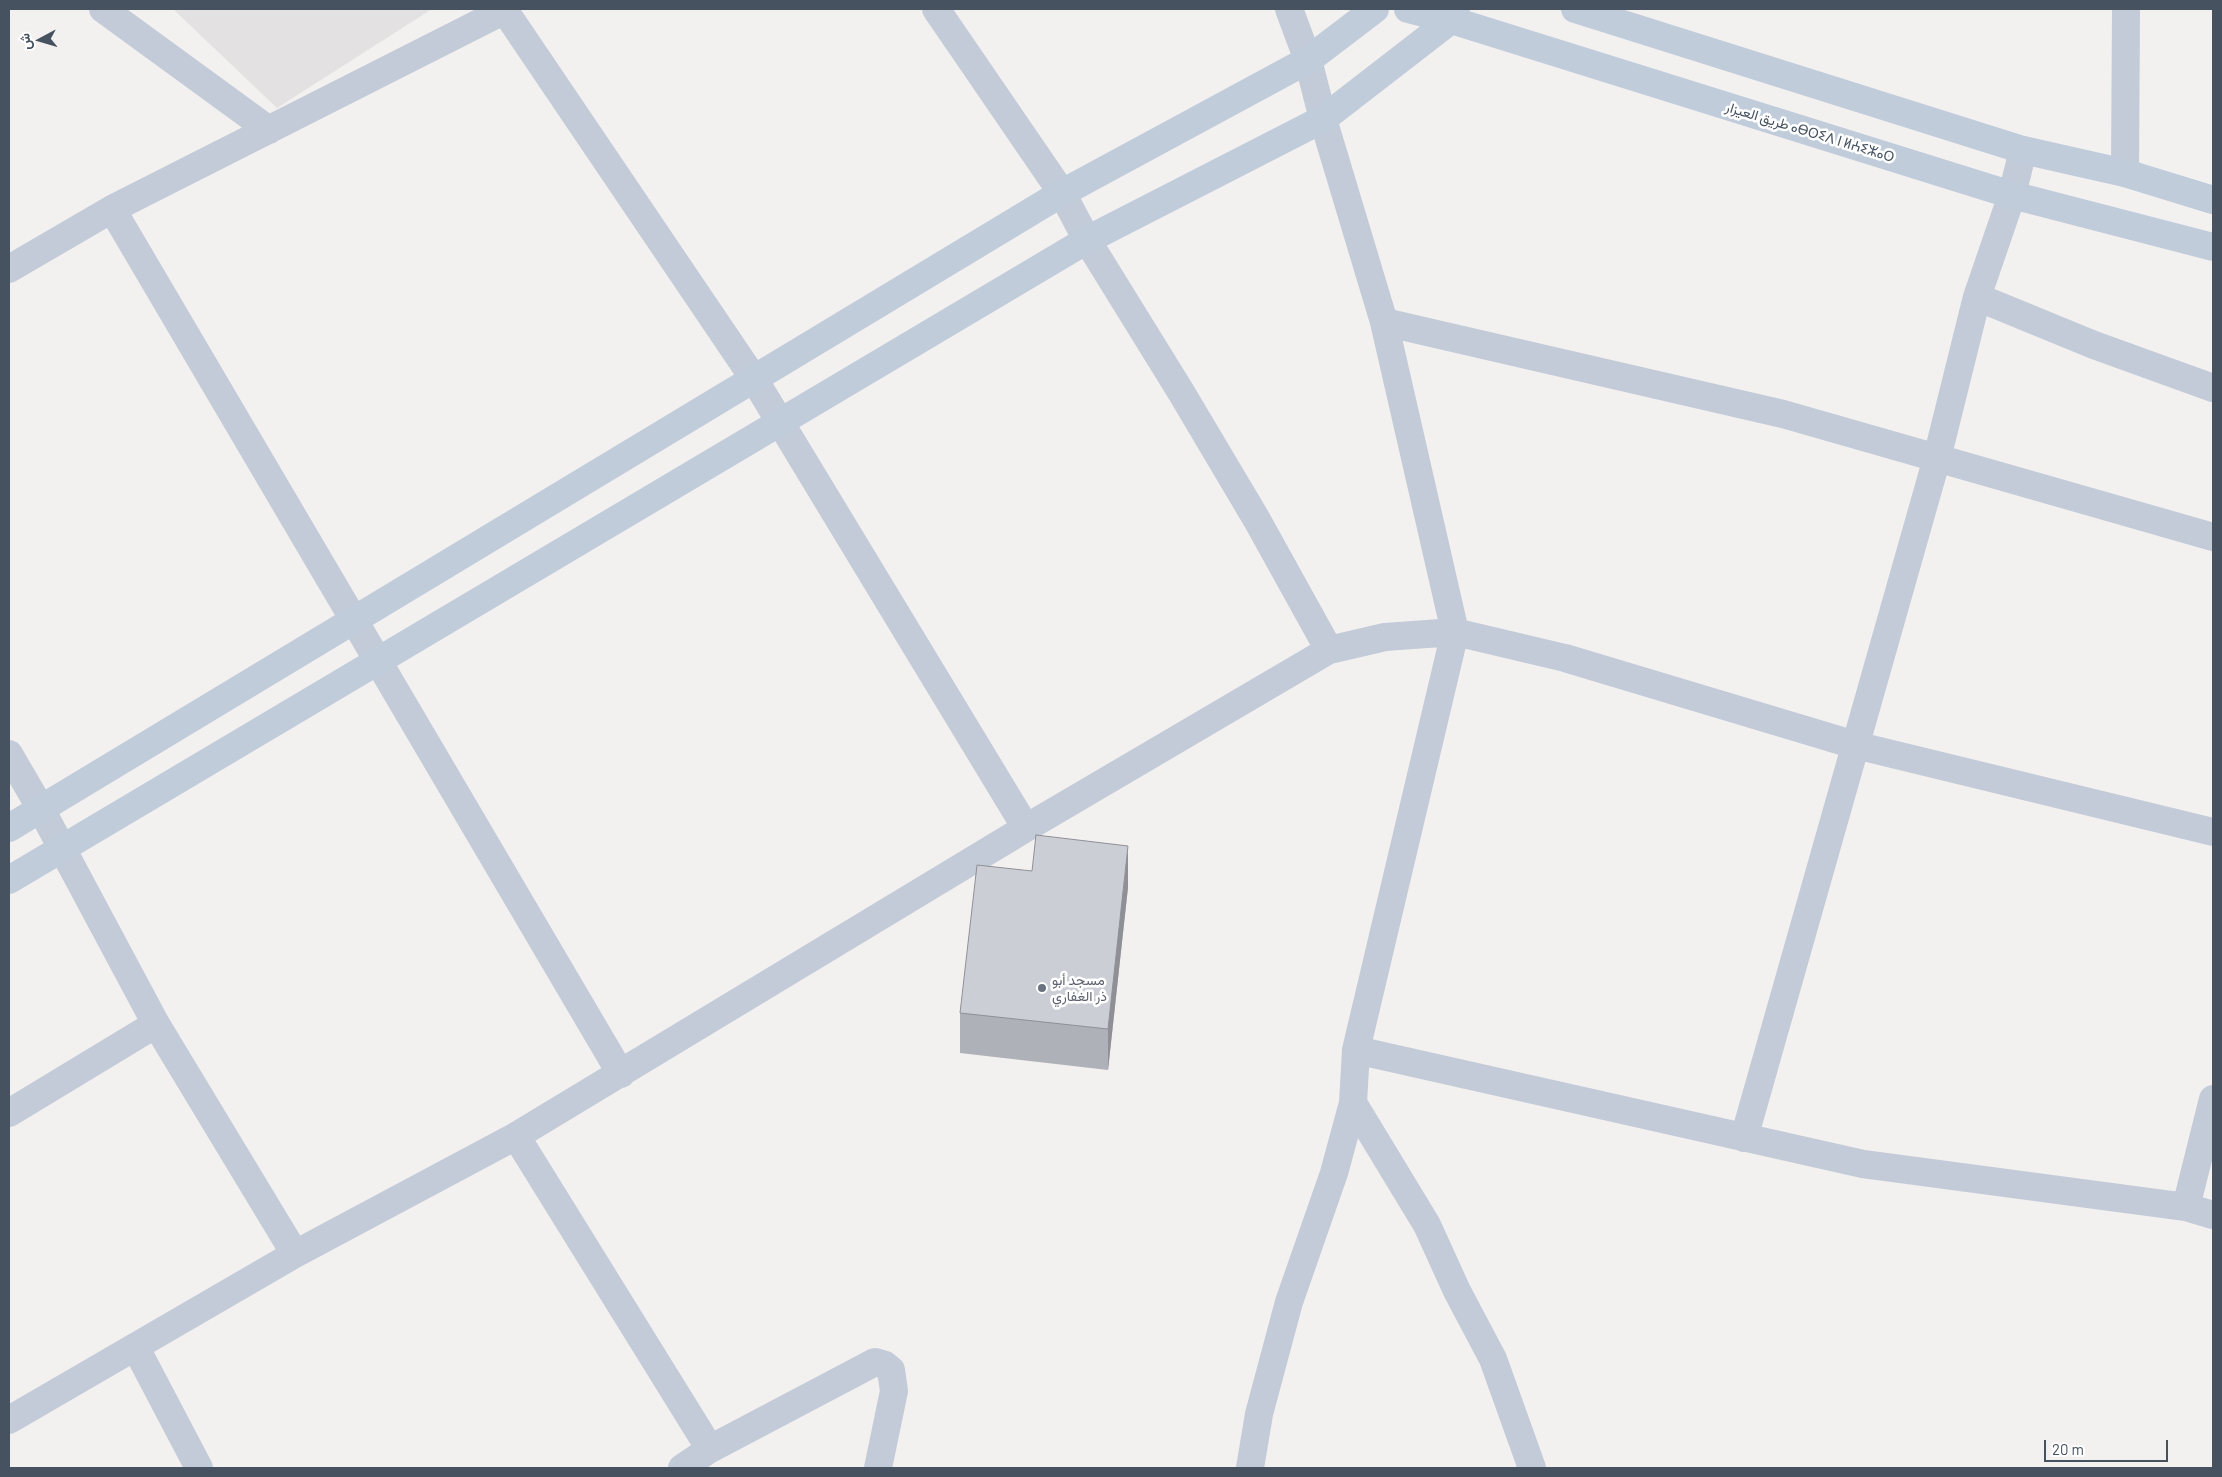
<!DOCTYPE html>
<html>
<head>
<meta charset="utf-8">
<style>
  body { margin:0 }
  #map { position:relative; width:2222px; height:1477px; overflow:hidden; background:#f3f0f0; font-family:Barlow,Vazirmatn,sans-serif }
  canvas { display:block }
  .frame { position:absolute; inset:0; border:10px solid #465260; pointer-events:none }
  .north { position:absolute; left:15px; top:15px; width:50px; height:50px; -webkit-text-stroke:4px #fff; paint-order:stroke; rotate:264deg; font-size:14px; font-weight:700; line-height:20px; text-align:center; color:#465260 }
  .north::after { content:''; display:block; margin:auto; width:18px; height:22px; background:#465260; clip-path:polygon(50% 0,100% 100%,50% 72%,0 100%) }
  .scale { position:absolute; left:2044px; top:1440px; width:124px; height:22px; box-sizing:border-box; border:2px solid #465260; border-top:0; padding-left:6px; font-size:15px; line-height:18px; white-space:nowrap; color:#465260; -webkit-text-stroke:4px #fff; paint-order:stroke }
</style>
</head>
<body>
<div id="map">
<canvas width="2222" height="1477"></canvas>
<div class="frame"></div>
<div class="north">ش</div>
<div class="scale">20 m</div>
</div>
<script>
const context = document.querySelector('canvas').getContext('2d');
context.lineJoin = 'round';
function fill(path, color) { context.fillStyle = color; context.fill(path, 'evenodd'); }
const shape = rows => new Path2D(rows.map(r => 'M' + r).join(''));
function strokePath(path, color, width, dash) { context.strokeStyle = color; context.lineWidth = width; context.lineCap = dash ? 'butt' : 'round'; context.setLineDash(dash || []); context.stroke(path); }
function write(font, color, halo, rows, align = 'center') {
  context.font = font + ' Barlow,Vazirmatn,"Noto Sans Tifinagh",sans-serif'; context.lineWidth = 5; context.setLineDash([]); context.textBaseline = 'middle'; context.strokeStyle = halo; context.fillStyle = color; for (const [text, x, y, turn = 0] of rows) {
    context.save(); context.translate(x, y); context.rotate((+turn || 0) * Math.PI / 180); context.textAlign = isNaN(turn) ? turn : align; if (halo) context.strokeText(text, 0, 0); context.fillText(text, 0, 0); context.restore();
  }
}
const education = shape([
  [173,9,432,9,277,108]
]);
const street = shape([
  [103,9,269,130],
  [936,9,1062,193,1087,240,1181,392,1257,520,1329,650],
  [1289,9,1308,60,1323,119,1384,322,1455,632,1356,1050,1863,1164,2186,1207,2213,1215],
  [505,11,754,379,1026,828],
  [2125,173,2126,9],
  [112,209,621,1074],
  [9,269,112,209,507,9],
  [1977,297,2094,345,2213,388],
  [1384,322,1783,414,2213,537],
  [9,754,41,809,156,1024,295,1254],
  [1353,1103,1427,1225,1457,1291,1493,1359,1532,1468],
  [9,1113,156,1024],
  [516,1136,710,1449],
  [1744,1138,1937,458,1977,297,2012,195,2023,150],
  [2186,1207,2213,1099],
  [136,1348,199,1468],
  [9,1420,295,1254,516,1136,1026,828,1329,650,1385,637,1455,632,1565,658,1855,745,2213,832],
  [682,1468,710,1449,875,1362,885,1365,891,1370,894,1391,878,1468],
  [1250,1468,1259,1414,1289,1302,1334,1173,1353,1103,1356,1050]
]);
const secondary = shape([
  [1408,9,1451,20,2012,195,2213,247],
  [1575,9,2023,150,2125,173,2213,200],
  [9,828,1062,193,1308,60,1375,9],
  [9,880,1087,240,1323,119,1451,20,1456,9]
]);
const wall = shape([
  [1128,887,1108,1070,960,1053,960,1013]
]);
const shadedWall = shape([
  [1128,846,1128,887,1108,1070,1108,1029]
]);
const building = shape([
  [1036,835,1128,846,1108,1029,960,1013,977,865,1032,871,1036,835]
]);
const markers = [
  [1042,988,5,"#6b7280"]
];
const streetNames = [
  ["طريق العيزار ⴰⴱⵔⵉⴷ ⵏ ⵍⵄⵉⵣⴰⵔ",1810,132,17]
];
const worshipNames = [
  ["مسجد أبو",1052,980],
  ["ذر الغفاري",1052,996]
];
fill(education, '#e4e1e2');
strokePath(street, '#c2cbd7', 28);
strokePath(secondary, '#c1ccdb', 28);
fill(wall, '#afb1b8');
fill(shadedWall, '#8f9096');
fill(building, '#ccced6');
strokePath(building, '#8f9096', 1);
for (const [x, y, r, color] of markers) { const dot = new Path2D(); dot.arc(x, y, r, 0, 2 * Math.PI); context.fillStyle = color; context.fill(dot); strokePath(dot, '#fff', 2); }
write('14px', '#465260', '#fff', streetNames);
write('14px', '#5b616d', '#fff', worshipNames, 'left');
</script>
</body>
</html>
